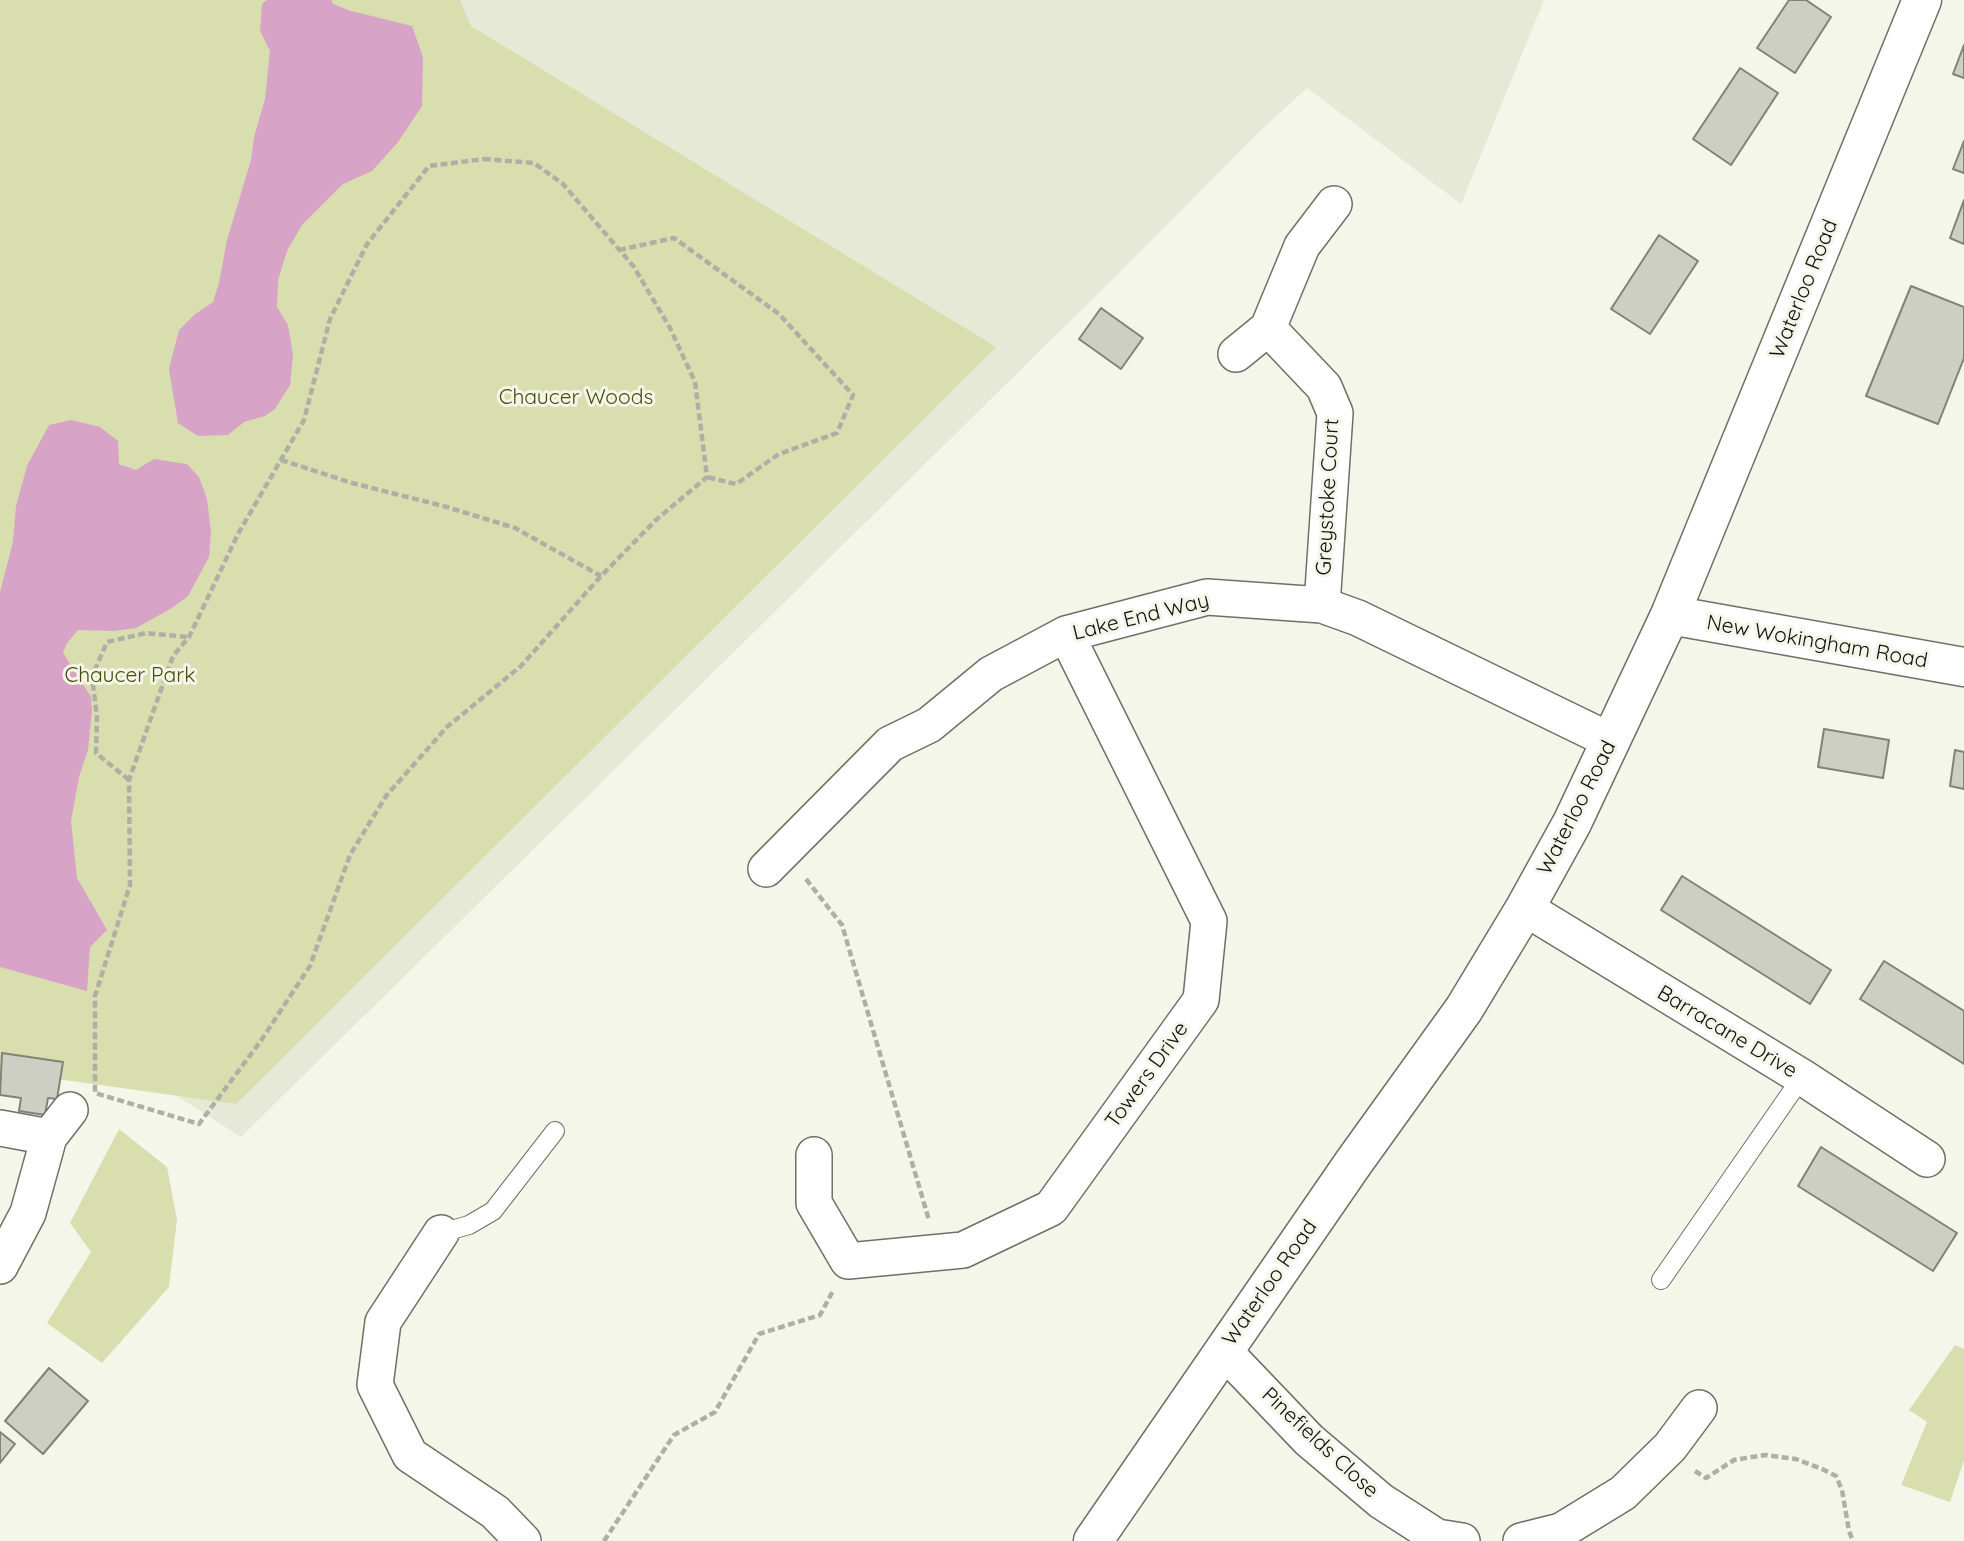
<!DOCTYPE html>
<html>
<head>
<meta charset="utf-8">
<style>
  body { margin:0 }
  canvas { display:block; background:#f4f6ea }
</style>
</head>
<body>
<canvas width="1964" height="1541"></canvas>
<script>
const context = document.querySelector('canvas').getContext('2d');
context.lineJoin = 'round';
function fill(path, color) { context.fillStyle = color; context.fill(path, 'evenodd'); }
const shape = rows => new Path2D(rows.map(r => 'M' + r).join(''));
function strokePath(path, color, width, dash) { context.strokeStyle = color; context.lineWidth = width; context.lineCap = dash ? 'butt' : 'round'; context.setLineDash(dash || []); context.stroke(path); }
function write(font, color, halo, rows, align = 'center') {
  context.font = font + ' Quicksand,sans-serif'; context.lineWidth = 6; context.setLineDash([]); context.textBaseline = 'middle'; context.strokeStyle = halo; context.fillStyle = color; for (const [text, x, y, turn = 0] of rows) {
    context.save(); context.translate(x, y); context.rotate((+turn || 0) * Math.PI / 180); context.textAlign = isNaN(turn) ? turn : align; if (halo) context.strokeText(text, 0, 0); context.fillText(text, 0, 0); context.restore();
  }
}
const built = shape([
  [0,0,1544,0,1461,204,1307,88,1259,132,1115,277,241,1137,0,982]
]);
const green = shape([
  [0,0,460,0,471,26,996,347,236,1104,0,1071],
  [119,1129,167,1167,177,1220,169,1287,102,1363,47,1323,91,1252,70,1223],
  [1955,1345,1964,1349,1964,1460,1950,1502,1901,1485,1927,1422,1909,1410]
]);
const water = shape([
  [267,0,331,0,333,4,351,11,412,26,423,57,422,106,398,142,372,171,343,184,302,225,287,251,278,280,277,307,288,325,293,355,290,385,275,409,265,416,244,422,228,435,198,436,178,423,169,369,179,330,194,315,213,302,219,283,227,240,251,160,254,137,265,99,270,51,260,31,262,4],
  [71,420,100,427,118,441,119,464,136,470,154,459,187,464,199,477,207,499,211,532,209,557,188,596,172,608,136,628,114,631,78,630,67,643,63,653,91,697,92,710,88,750,79,777,71,821,77,878,107,930,90,947,87,991,0,967,0,592,13,542,16,506,27,466,49,425]
]);
const building = shape([
  [1789,0,1806,0,1831,17,1795,73,1757,48,1789,0],
  [1964,45,1964,78,1953,74,1964,45],
  [1740,68,1778,93,1731,165,1693,139,1740,68],
  [1964,141,1964,173,1953,169,1964,141],
  [1964,200,1964,244,1950,238,1964,200],
  [1659,235,1698,261,1650,334,1611,309,1659,235],
  [1911,286,1964,307,1964,358,1938,424,1866,396,1911,286],
  [1101,308,1143,338,1121,369,1079,339,1101,308],
  [1824,729,1889,740,1883,778,1818,767,1824,729],
  [1955,750,1964,752,1964,789,1950,786,1955,750],
  [1682,876,1831,970,1810,1004,1661,910,1682,876],
  [1884,961,1964,1011,1964,1064,1860,999,1884,961],
  [2,1053,63,1062,57,1099,48,1098,45,1115,19,1111,21,1098,0,1095,2,1053],
  [1821,1147,1957,1233,1933,1271,1798,1186,1821,1147],
  [49,1368,88,1401,43,1454,5,1421,49,1368],
  [0,1432,15,1444,0,1463,0,1432]
]);
const path = shape([
  [484,159,534,163,563,184,634,267,670,328,695,382,707,477,657,519,601,576,521,666,447,727,386,796,350,855,310,966,260,1042,199,1124,95,1093,95,996,130,885,129,780,173,656,189,637,238,534,304,420,330,319,367,244,429,166,484,159],
  [619,250,674,238,779,314,853,395,837,433,779,454,736,484,707,477],
  [281,460,352,483,447,507,515,528,601,576],
  [129,780,96,753,97,718,92,676,107,642,146,633,188,637],
  [806,879,842,925,929,1220],
  [1695,1471,1706,1478,1734,1460,1765,1455,1796,1459,1822,1469,1836,1476,1842,1490,1849,1531,1853,1541],
  [604,1541,674,1435,715,1412,759,1334,820,1315,834,1289]
]);
const lane = shape([
  [441,1233,469,1225,493,1211,555,1131],
  [1661,1280,1802,1077]
]);
const street = shape([
  [1268,328,1324,387,1335,413,1322,605],
  [1236,354,1268,328,1302,246,1334,204],
  [766,869,890,744,929,725,991,674,1066,634,1207,597,1322,605,1358,618,1611,741],
  [1525,908,1802,1077,1927,1159],
  [0,1128,49,1137],
  [814,1155,814,1203,848,1261,963,1250,1051,1208,1201,1000,1209,921,1066,634],
  [441,1233,383,1322,375,1385,410,1455,495,1512,523,1541],
  [0,1266,28,1213,49,1137,70,1110],
  [1223,1350,1309,1440,1381,1501,1437,1537,1462,1541],
  [1521,1541,1561,1531,1623,1493,1670,1447,1699,1408]
]);
const secondary = shape([
  [1670,615,1964,667],
  [1093,1541,1354,1162,1464,1009,1525,908,1572,823,1670,615,1922,0]
]);
const streetNames = [
  ["Waterloo Road",1804,289,-68],
  ["Greystoke Court",1328,497,-87],
  ["Lake End Way",1141,617,-14],
  ["New Wokingham Road",1817,642,10],
  ["Waterloo Road",1577,808,-63],
  ["Barracane Drive",1727,1032,31],
  ["Towers Drive",1147,1075,-54],
  ["Waterloo Road",1270,1283,-55],
  ["Pinefields Close",1320,1443,43]
];
const parkNames = [
  ["Chaucer Woods",576,398],
  ["Chaucer Park",130,676]
];
fill(built, '#e6e9d6');
fill(green, '#d8dead');
fill(water, '#d7a3c7');
fill(building, '#cdcfc4');
strokePath(building, '#818378', 2);
strokePath(lane, '#6f7066', 20);
strokePath(street, '#6f7066', 38);
strokePath(secondary, '#6f7066', 41);
strokePath(path, '#aeb0a6', 4.5, [7, 3.5]);
strokePath(lane, '#fff', 18);
strokePath(street, '#fff', 35);
strokePath(secondary, '#fff', 38);
write('21px', '#0f0f0b', '#f4f6ea', streetNames);
write('21px', '#494d09', '#f4f6ea', parkNames);
</script>
</body>
</html>
